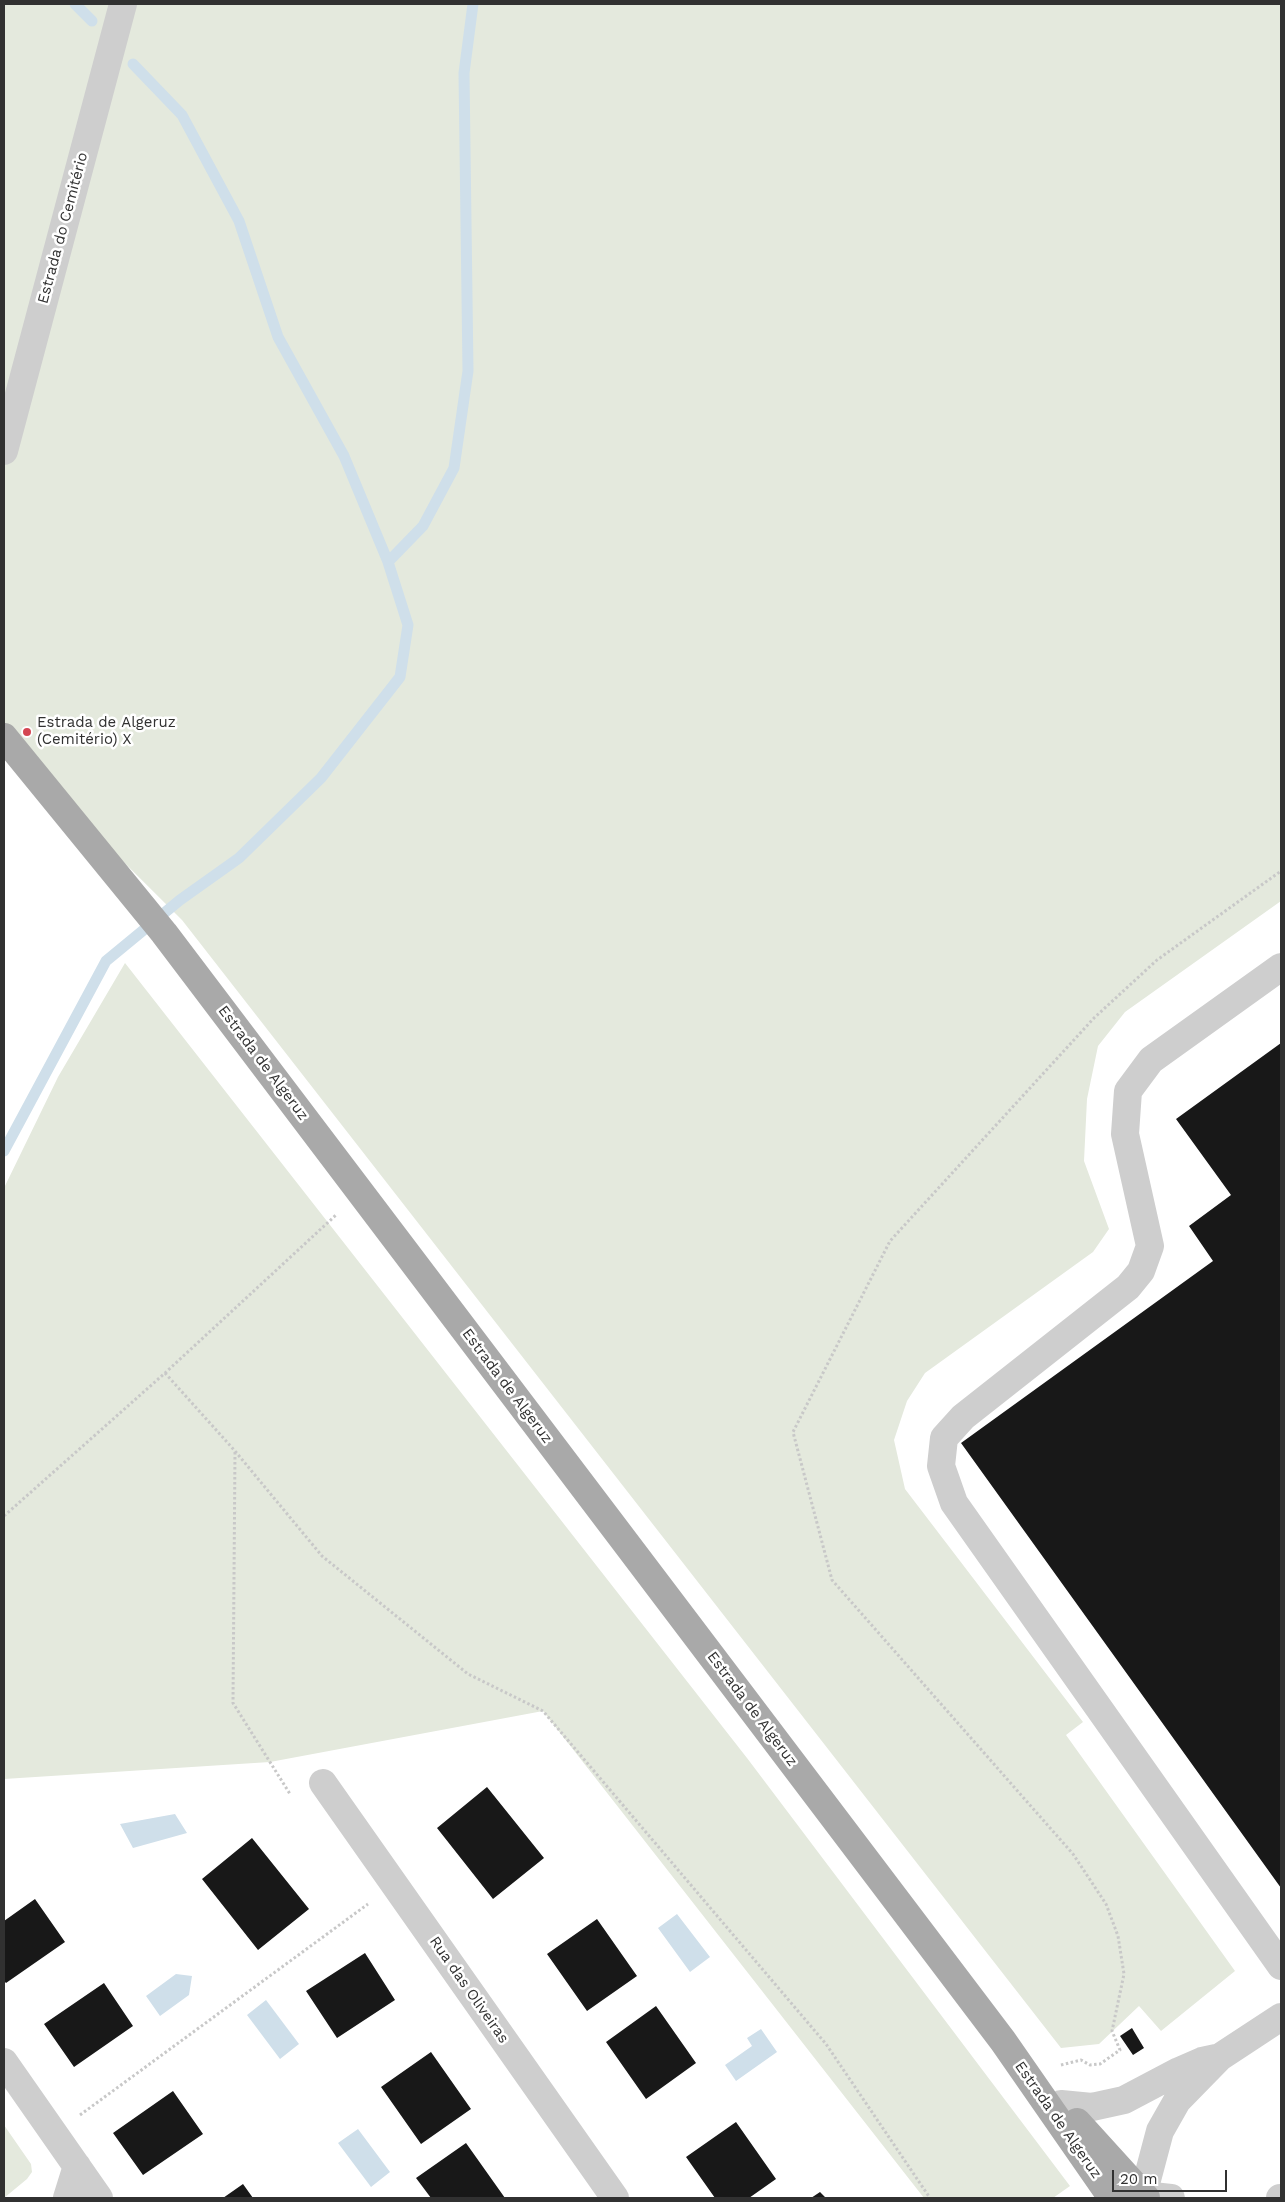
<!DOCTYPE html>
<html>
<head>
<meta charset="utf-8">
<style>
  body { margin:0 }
  #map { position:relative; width:1285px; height:2202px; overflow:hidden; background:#fff; font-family:"Work Sans",sans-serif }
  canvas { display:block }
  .frame { position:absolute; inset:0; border:5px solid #313131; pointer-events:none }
  .scale { position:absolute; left:1112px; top:2170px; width:115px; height:22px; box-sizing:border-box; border:2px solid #313131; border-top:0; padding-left:6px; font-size:15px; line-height:18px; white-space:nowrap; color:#313131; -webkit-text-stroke:4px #fff; paint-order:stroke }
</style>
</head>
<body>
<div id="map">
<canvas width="1285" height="2202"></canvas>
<div class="frame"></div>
<div class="scale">20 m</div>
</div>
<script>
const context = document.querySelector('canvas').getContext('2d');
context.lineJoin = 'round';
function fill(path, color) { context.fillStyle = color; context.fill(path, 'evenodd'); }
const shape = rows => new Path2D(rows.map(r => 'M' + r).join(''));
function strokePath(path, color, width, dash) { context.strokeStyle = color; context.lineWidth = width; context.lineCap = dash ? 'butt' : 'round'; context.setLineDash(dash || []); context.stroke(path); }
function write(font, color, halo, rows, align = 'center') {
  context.font = font + ' "Work Sans",sans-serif'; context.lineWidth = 5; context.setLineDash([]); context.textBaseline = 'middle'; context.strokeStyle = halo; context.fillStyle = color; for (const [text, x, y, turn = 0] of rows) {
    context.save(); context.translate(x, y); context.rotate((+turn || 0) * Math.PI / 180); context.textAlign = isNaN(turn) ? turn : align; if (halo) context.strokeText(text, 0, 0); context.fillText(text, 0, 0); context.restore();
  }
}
const green = shape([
  [4,4,1281,4,1281,901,1125,1012,1098,1046,1087,1099,1084,1161,1109,1229,1093,1252,925,1373,907,1401,894,1440,905,1489,1083,1722,1066,1735,1235,1971,1161,2031,1139,2006,1099,2044,1061,2048,182,920,4,743],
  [125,963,747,1758,1070,2186,1053,2198,924,2198,543,1711,270,1762,4,1779,4,1188,58,1077],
  [4,2125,31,2164,32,2172,27,2179,4,2198]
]);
const water = shape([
  [175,1814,187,1833,133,1848,120,1824],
  [677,1914,710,1957,690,1972,658,1928],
  [176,1974,192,1976,189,1995,160,2016,146,1996],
  [266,2000,299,2044,280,2059,247,2015],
  [761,2029,777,2052,736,2081,725,2065,752,2046,747,2038],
  [358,2129,390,2172,371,2187,338,2143]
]);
const stream = shape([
  [75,4,92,21],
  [388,562,423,526,454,468,468,371,464,73,473,4],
  [4,1151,106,961,180,900,239,858,321,778,400,677,408,625,388,562,344,456,278,337,239,221,182,115,133,64]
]);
const building = shape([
  [1281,1043,1281,1888,961,1443,1213,1261,1189,1226,1231,1195,1176,1119],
  [487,1787,544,1858,493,1899,437,1828],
  [252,1838,309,1909,258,1950,202,1879],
  [35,1899,65,1942,6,1983,4,1981,4,1921],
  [597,1919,637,1976,587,2011,547,1954],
  [365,1953,395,2000,337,2038,306,1991],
  [104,1983,133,2026,74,2067,44,2024],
  [656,2006,696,2063,646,2099,606,2042],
  [1132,2028,1144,2048,1133,2055,1120,2036],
  [431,2052,471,2109,421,2144,381,2087],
  [173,2091,203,2134,143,2175,113,2133],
  [736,2122,776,2179,749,2198,715,2198,686,2157],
  [466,2143,505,2198,431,2198,416,2178],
  [243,2184,253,2198,223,2198],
  [820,2192,826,2198,811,2198]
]);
const path = shape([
  [165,1373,235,1451,322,1556,468,1674,543,1711,826,2044,930,2198],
  [235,1452,233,1703,290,1794],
  [4,1516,165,1373,336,1215],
  [1061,2065,1081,2060,1090,2065,1100,2064,1120,2050,1112,2031,1124,1974,1118,1936,1106,1904,1073,1854,832,1580,793,1432,890,1241,1094,1018,1157,960,1281,871],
  [80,2115,368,1904]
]);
const minor = shape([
  [4,451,123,4],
  [1281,967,1151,1060,1128,1091,1125,1134,1150,1246,1141,1271,1128,1287,963,1417,944,1438,941,1466,954,1503,1281,1966],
  [323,1783,615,2198],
  [4,2062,99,2198],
  [1061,2104,1092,2107,1124,2100,1179,2071,1202,2061,1216,2058],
  [67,2198,77,2166],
  [1171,2198,1143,2195,1160,2131,1177,2101,1220,2057,1281,2017],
  [1280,2198,1281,2198]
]);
const major = shape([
  [4,737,164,933,1003,2041,1112,2198],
  [1077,2122,1146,2198]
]);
const markers = [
  [27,732,5,"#d44652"]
];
const streetNames = [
  ["Estrada do Cemitério",63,228,-75],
  ["Estrada de Algeruz",263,1063,53],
  ["Estrada de Algeruz",507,1386,53],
  ["Estrada de Algeruz",752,1709,53],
  ["Rua das Oliveiras",469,1990,55],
  ["Estrada de Algeruz",1058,2120,55]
];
const poiNames = [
  ["Estrada de Algeruz",37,723],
  ["(Cemitério) X",37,740]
];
fill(green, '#e4e9dd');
fill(water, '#cfdfea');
strokePath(stream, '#cfdfea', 11);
fill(building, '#181818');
strokePath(path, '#c8c8c8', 3, [2.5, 2.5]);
strokePath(minor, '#cecece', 28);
strokePath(major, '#a9a9a9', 28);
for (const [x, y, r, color] of markers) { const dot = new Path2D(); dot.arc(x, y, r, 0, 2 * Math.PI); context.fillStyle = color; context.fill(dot); strokePath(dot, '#fff', 2); }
write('15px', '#313131', '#fff', streetNames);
write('15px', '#313131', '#fff', poiNames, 'left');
</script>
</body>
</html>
